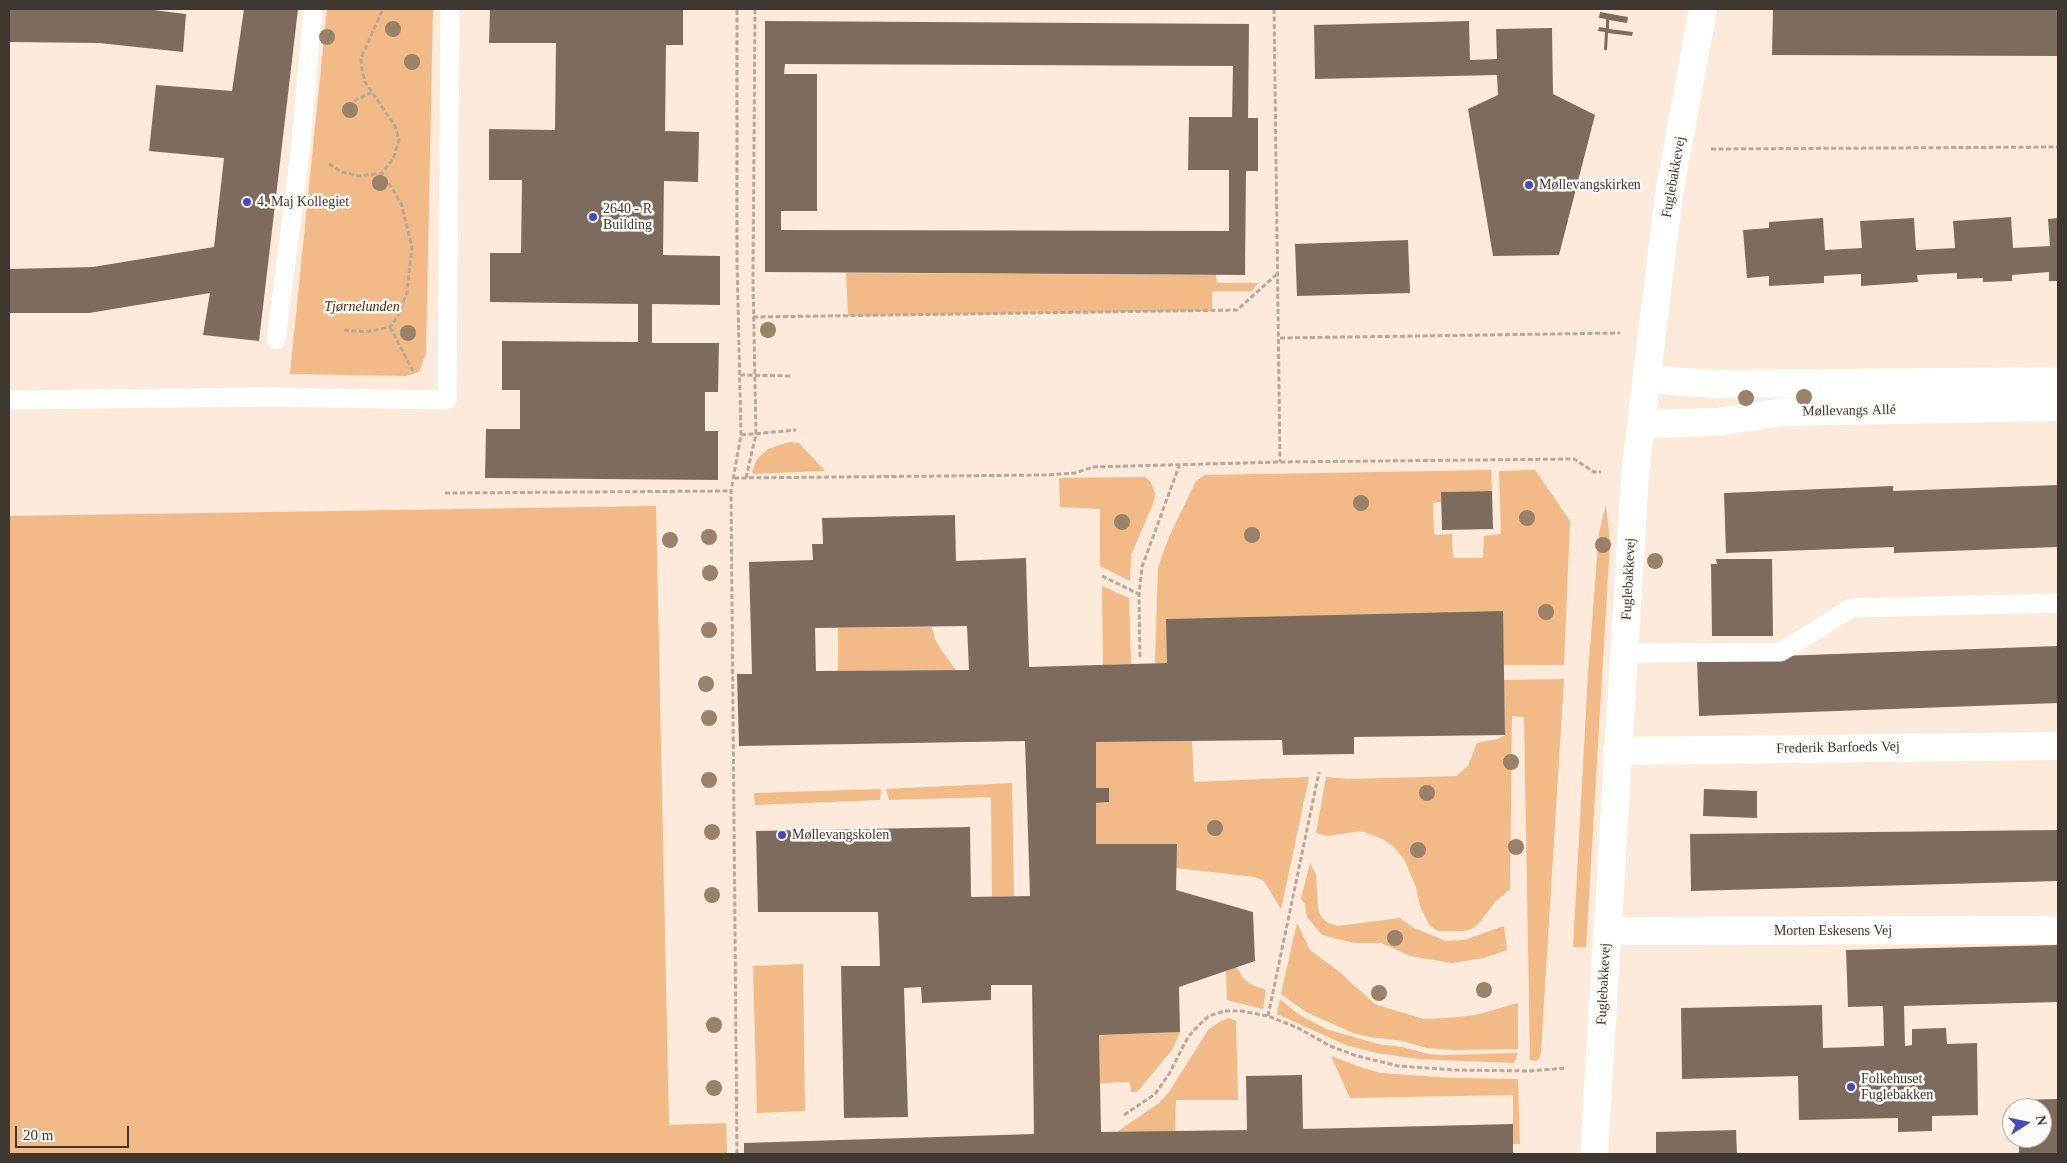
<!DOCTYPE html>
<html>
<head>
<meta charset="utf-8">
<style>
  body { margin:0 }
  #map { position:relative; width:2067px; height:1163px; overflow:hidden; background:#feeada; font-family:"Times New Roman",serif }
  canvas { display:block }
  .frame { position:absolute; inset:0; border:10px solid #3f3831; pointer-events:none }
  .north { position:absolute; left:2002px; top:1098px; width:50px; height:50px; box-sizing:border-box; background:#fffbf8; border:1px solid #b2ada8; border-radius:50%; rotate:80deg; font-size:14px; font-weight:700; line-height:20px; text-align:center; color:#3f3831 }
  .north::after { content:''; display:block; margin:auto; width:18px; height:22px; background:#3f4cbf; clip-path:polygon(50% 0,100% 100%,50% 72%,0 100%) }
  .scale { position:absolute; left:15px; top:1126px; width:114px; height:22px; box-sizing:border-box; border:2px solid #3f3831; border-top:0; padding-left:6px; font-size:15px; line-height:18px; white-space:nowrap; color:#3f3831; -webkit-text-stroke:4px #fffbf8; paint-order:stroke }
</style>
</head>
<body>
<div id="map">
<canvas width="2067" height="1163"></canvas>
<div class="frame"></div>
<div class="north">N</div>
<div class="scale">20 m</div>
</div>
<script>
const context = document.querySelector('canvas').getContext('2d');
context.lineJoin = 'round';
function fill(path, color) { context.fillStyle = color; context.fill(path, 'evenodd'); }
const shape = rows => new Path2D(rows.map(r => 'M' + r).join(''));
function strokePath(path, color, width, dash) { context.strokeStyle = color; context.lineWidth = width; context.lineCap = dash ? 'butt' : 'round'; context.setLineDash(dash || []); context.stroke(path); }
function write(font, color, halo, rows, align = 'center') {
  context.font = font + ' "Times New Roman",serif'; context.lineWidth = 5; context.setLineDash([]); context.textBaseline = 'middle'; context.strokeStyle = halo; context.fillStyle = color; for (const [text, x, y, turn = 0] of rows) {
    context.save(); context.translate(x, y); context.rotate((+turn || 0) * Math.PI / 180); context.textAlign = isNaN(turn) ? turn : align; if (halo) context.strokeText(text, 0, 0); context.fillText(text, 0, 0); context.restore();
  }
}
const green = shape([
  [327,9,433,9,426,353,419,372,406,376,290,374],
  [846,273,1216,275,1217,283,1258,283,1252,291,1212,291,1212,311,848,316],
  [789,442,799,443,825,471,753,474,752,472,757,459,768,449],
  [1491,470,1492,491,1441,492,1441,502,1433,503,1434,535,1452,534,1453,558,1483,558,1484,536,1501,534,1499,471,1535,470,1570,521,1564,665,1504,665,1281,617,1167,619,1167,663,1155,663,1158,568,1169,537,1196,481,1205,475],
  [1145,477,1151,482,1155,494,1153,504,1131,555,1130,581,1100,566,1100,509,1060,507,1059,478],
  [1606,505,1610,542,1586,947,1573,947,1588,674,1599,533],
  [656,506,669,1125,726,1123,727,1154,9,1154,9,516],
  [1102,586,1129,598,1131,664,1103,665],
  [932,627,935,640,942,651,956,670,838,671,838,628],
  [1564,679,1541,1051,1540,1057,1536,1061,1530,1060,1524,717,1512,716,1510,889,1495,902,1480,922,1472,929,1463,931,1438,931,1430,926,1420,906,1416,887,1404,859,1394,847,1383,839,1361,831,1327,836,1316,833,1326,777,1349,779,1457,776,1468,766,1477,743,1498,739,1505,735,1504,680],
  [1192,741,1194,782,1309,777,1281,909,1264,881,1255,877,1176,868,1096,844,1096,803,1109,802,1109,788,1096,788,1096,742],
  [1012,783,1014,896,992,897,991,797,889,800,886,789],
  [881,789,880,800,755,805,754,793],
  [1310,863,1316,875,1318,908,1321,917,1328,923,1338,926,1400,918,1414,928,1446,941,1464,940,1504,926,1507,950,1484,958,1452,963,1410,956,1381,943,1354,943,1322,935,1307,917,1305,904,1301,899],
  [1297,923,1310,950,1342,974,1350,982,1375,1004,1390,1009,1424,1019,1448,1018,1476,1015,1518,1003,1518,1049,1454,1050,1426,1048,1403,1041,1370,1037,1353,1033,1306,1012,1281,994],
  [803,964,805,1111,757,1113,753,966],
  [1236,967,1244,979,1252,985,1266,990,1263,1009,1227,1000,1226,971],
  [1280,999,1298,1014,1326,1029,1378,1044,1402,1047,1428,1054,1441,1055,1518,1053,1514,1063,1418,1059,1377,1053,1346,1045,1277,1014],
  [1229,1018,1236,1021,1238,1100,1176,1100,1175,1132,1117,1132,1159,1103,1169,1092,1208,1030,1221,1021],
  [1180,1032,1172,1050,1137,1092,1131,1092,1130,1082,1100,1083,1099,1035],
  [1331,1056,1363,1068,1381,1073,1451,1078,1518,1079,1520,1144,1513,1144,1513,1095,1350,1098]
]);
const building = shape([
  [9,9,145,9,186,14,183,52,99,43,9,42],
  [244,9,298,9,259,341,203,335,210,293,89,313,9,313,9,269,93,267,214,247,224,158,149,151,156,85,232,91],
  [490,9,683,9,683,45,666,45,665,131,699,132,698,182,664,181,663,255,720,256,720,305,652,304,652,343,719,343,718,392,705,392,705,431,718,431,718,480,485,478,486,429,520,429,520,390,502,390,502,341,638,342,638,304,490,302,490,253,521,253,522,180,489,180,489,129,555,130,556,43,489,43],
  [1773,9,2058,9,2058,56,1772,55],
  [1600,12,1628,17,1627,23,1609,20,1609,29,1633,32,1632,36,1608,33,1607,50,1604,50,1605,32,1598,31,1599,27,1606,28,1606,19,1599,18],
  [765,21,1249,24,1248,118,1258,118,1258,171,1246,171,1245,275,765,272],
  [785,64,1233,66,1232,117,1189,117,1188,170,1229,170,1229,231,781,230,781,211,817,211,817,74,784,74],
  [1469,21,1470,60,1497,59,1496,29,1552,28,1553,94,1595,115,1559,255,1493,256,1468,109,1498,95,1497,75,1315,79,1314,25],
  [2011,217,2013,248,2050,246,2048,219,2058,218,2058,281,2049,281,2049,272,2012,275,2012,281,1983,282,1983,278,1957,279,1957,273,1917,275,1918,282,1861,286,1861,274,1824,276,1824,283,1769,286,1769,276,1747,278,1743,230,1769,228,1769,222,1823,218,1825,250,1862,248,1860,221,1914,218,1916,250,1955,248,1953,221],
  [1408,240,1410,293,1297,296,1295,244],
  [2058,485,2058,547,1894,553,1894,547,1726,553,1724,493,1893,486,1893,491],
  [1492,491,1493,529,1442,530,1441,492],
  [955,515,956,561,1026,558,1029,667,1167,663,1166,619,1503,611,1505,735,1354,737,1354,754,1283,755,1282,740,1096,742,1096,788,1109,788,1109,802,1096,803,1096,844,1177,844,1176,890,1253,912,1255,961,1179,987,1180,1032,1099,1035,1101,1132,1247,1130,1246,1076,1302,1075,1303,1129,1513,1124,1513,1154,744,1154,744,1143,1034,1134,1032,985,991,985,991,1000,922,1003,921,987,904,988,908,1117,844,1118,841,966,880,966,878,912,758,912,756,831,970,827,971,897,1030,896,1025,741,739,746,737,674,752,674,749,562,813,560,812,544,823,544,822,518],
  [967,626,969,670,816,671,815,628],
  [1716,559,1772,559,1773,636,1712,636,1711,564,1717,564],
  [2058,646,2058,703,1699,716,1697,659],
  [1704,789,1757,791,1757,818,1703,816],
  [2058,830,2058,881,1691,891,1690,834],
  [2058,945,2058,1002,1904,1006,1905,1046,1912,1045,1912,1029,1946,1028,1947,1044,1977,1043,1978,1115,1932,1116,1932,1131,1898,1132,1898,1118,1799,1120,1798,1076,1682,1079,1681,1008,1822,1005,1823,1048,1884,1046,1883,1006,1848,1007,1846,950],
  [2057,1099,2058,1154,2019,1154,2019,1138,2042,1138,2042,1108,2018,1108,2018,1100],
  [1736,1130,1737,1154,1656,1154,1656,1132]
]);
const path = shape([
  [1274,9,1280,462],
  [354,101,372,92],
  [1711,149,2058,147],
  [329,164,342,172,359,176,382,173,393,159,399,140,395,126,365,82,362,70,361,58,383,9],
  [753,317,1237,310,1277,274],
  [390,327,413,371],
  [344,330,366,332,390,327,399,314,407,292,412,247,401,203,382,173],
  [1280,338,1620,333],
  [740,375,790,376],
  [741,435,796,430],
  [734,478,1046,475,1075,473,1093,467,1280,462,1574,459,1594,472,1601,472],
  [746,478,756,434,753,281,755,9],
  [445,493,731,491],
  [1102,576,1139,594],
  [1140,657,1139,594,1142,567,1179,466],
  [1268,1016,1319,772],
  [1124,1115,1155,1094,1169,1074,1188,1037,1199,1025,1209,1016,1224,1011,1241,1011,1268,1016,1298,1028,1330,1046,1357,1056,1398,1066,1456,1070,1529,1071,1566,1068],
  [737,1154,731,491,741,435,737,260,737,9]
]);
const service = shape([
  [276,340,300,152,313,9],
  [9,400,268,397,447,400,450,9],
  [1625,653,1781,652,1851,608,2058,603]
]);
const minor = shape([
  [1647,379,1714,384,2058,381],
  [1641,424,1716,422,1783,412,2058,407],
  [1617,751,2058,746],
  [1607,931,2058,930],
  [1594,1154,1635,474,1669,194,1703,9]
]);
const trees = [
  [393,29],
  [327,37],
  [412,62],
  [350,110],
  [380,183],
  [768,330],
  [408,333],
  [1804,397],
  [1746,398],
  [1361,503],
  [1527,518],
  [1122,522],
  [1252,535],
  [709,537],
  [670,540],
  [1603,545],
  [1655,561],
  [710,573],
  [1546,612],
  [709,630],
  [706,684],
  [709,718],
  [1511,762],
  [709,780],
  [1427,793],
  [1215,828],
  [712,832],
  [1516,847],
  [1418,850],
  [712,895],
  [1395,938],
  [1484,990],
  [1379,993],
  [714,1025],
  [714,1088]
];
const markers = [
  [1529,185,5,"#3f4cbf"],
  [247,202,5,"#3f4cbf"],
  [593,217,5,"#3f4cbf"],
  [782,835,5,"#3f4cbf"],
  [1851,1087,5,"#3f4cbf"]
];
const streetNames = [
  ["Fuglebakkevej",1674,177,-80],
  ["Møllevangs Allé",1849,411,-1],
  ["Fuglebakkevej",1629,579,-87],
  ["Frederik Barfoeds Vej",1838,748,-1],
  ["Morten Eskesens Vej",1833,931],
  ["Fuglebakkevej",1604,984,-87]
];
const poiNames = [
  ["Møllevangskirken",1539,185],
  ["4. Maj Kollegiet",257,202],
  ["2640 - R",603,209],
  ["Building",603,225],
  ["Møllevangskolen",792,835],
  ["Folkehuset",1861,1079],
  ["Fuglebakken",1861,1095]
];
const parkNames = [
  ["Tjørnelunden",362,307]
];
fill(green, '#f2ba87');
fill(building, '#7d6c5d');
strokePath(path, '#b8a99c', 3, [5, 2.5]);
strokePath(service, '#fff', 19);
strokePath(minor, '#fff', 28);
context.fillStyle = '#9a826a';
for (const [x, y] of trees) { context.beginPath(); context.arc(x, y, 8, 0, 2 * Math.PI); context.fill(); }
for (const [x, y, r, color] of markers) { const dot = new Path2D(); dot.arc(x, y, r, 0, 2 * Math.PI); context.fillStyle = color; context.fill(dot); strokePath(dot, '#fffbf8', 2); }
write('14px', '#3f3831', '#fffbf8', streetNames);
write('14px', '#3f3831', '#fffbf8', poiNames, 'left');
write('italic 14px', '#492c0e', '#fffbf8', parkNames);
</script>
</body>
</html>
